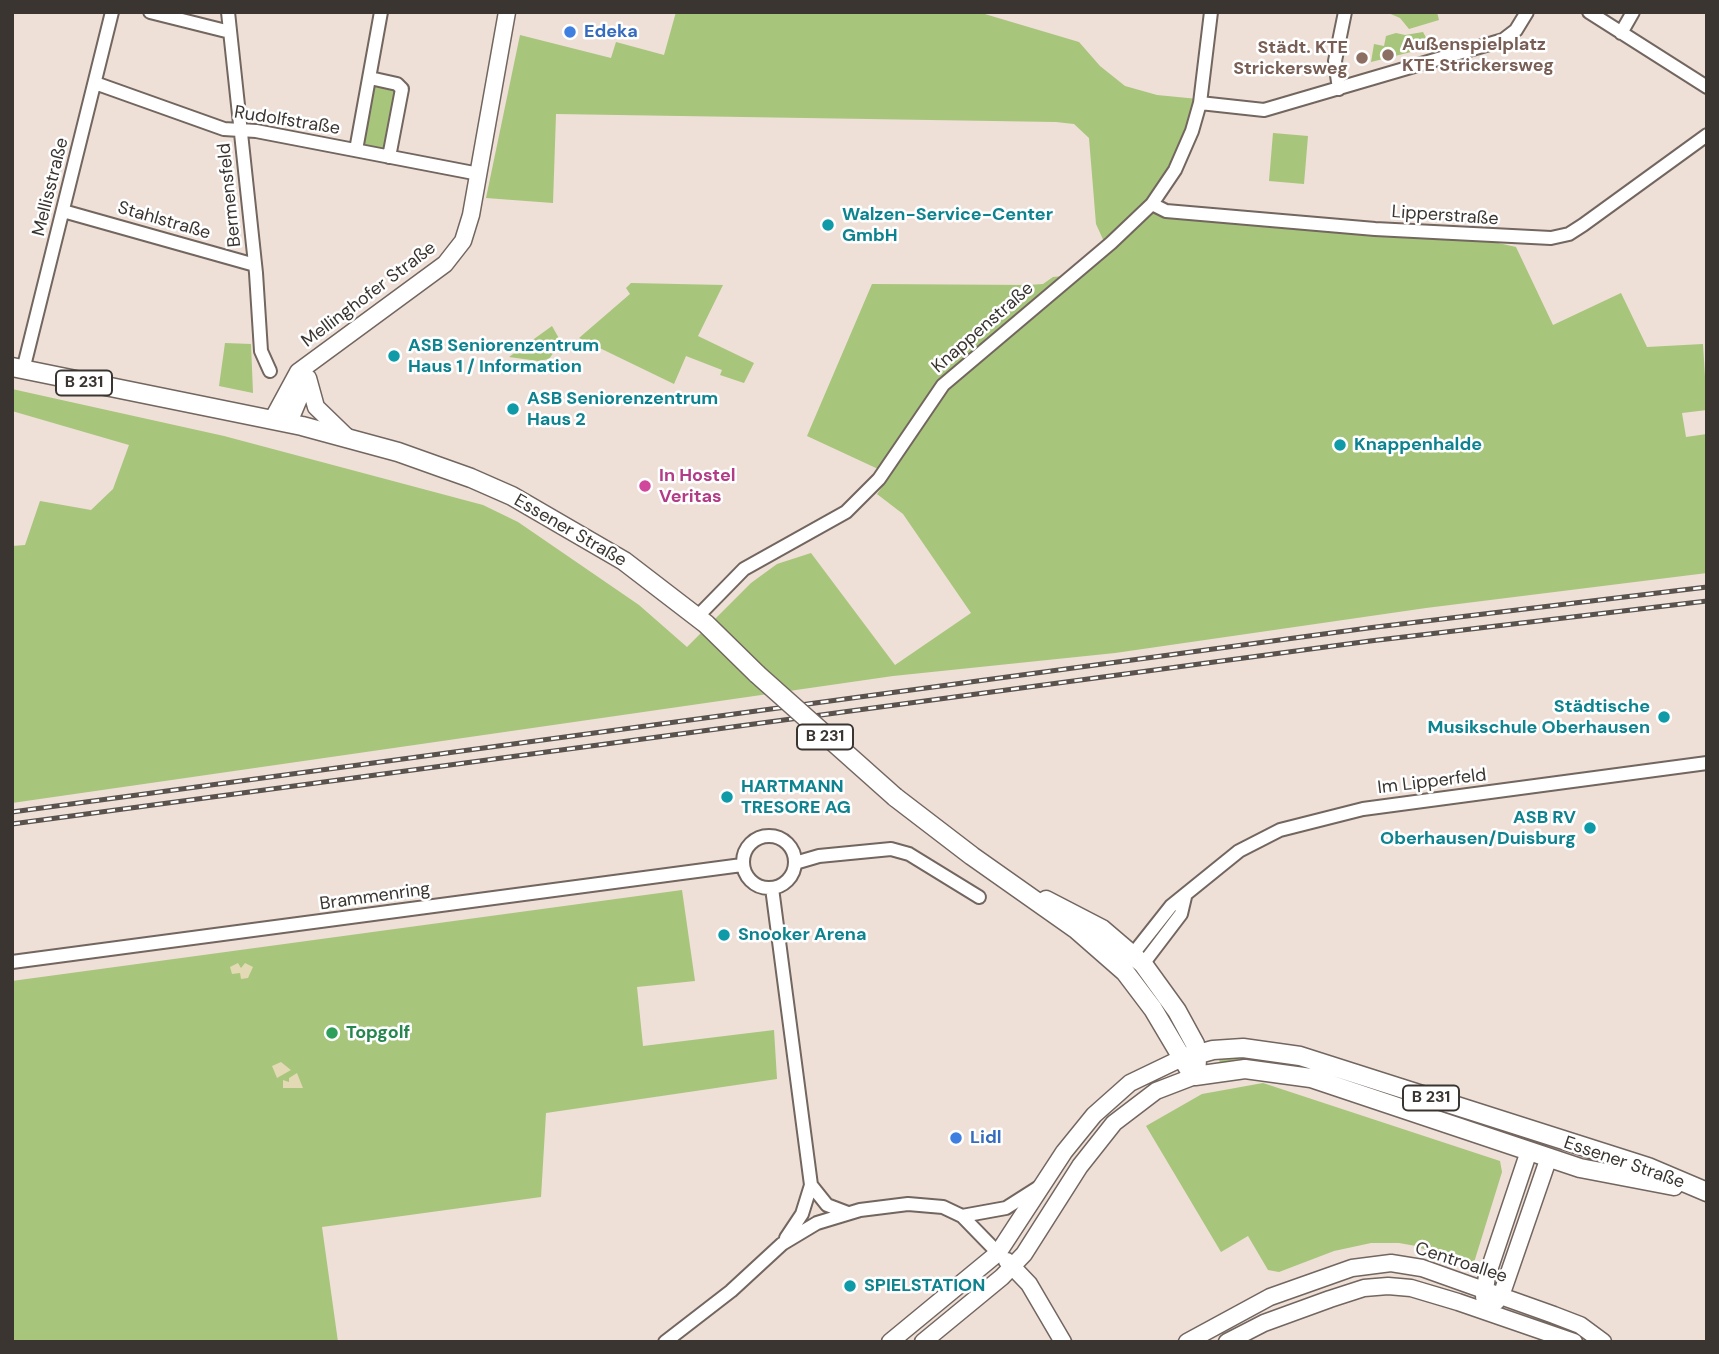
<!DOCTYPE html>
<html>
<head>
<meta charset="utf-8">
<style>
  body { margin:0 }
  #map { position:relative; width:1719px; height:1354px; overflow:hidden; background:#eedfd7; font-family:"DM Sans",sans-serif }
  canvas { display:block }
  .frame { position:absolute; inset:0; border:14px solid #3a3531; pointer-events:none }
</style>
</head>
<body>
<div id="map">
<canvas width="1719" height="1354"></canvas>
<div class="frame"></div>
</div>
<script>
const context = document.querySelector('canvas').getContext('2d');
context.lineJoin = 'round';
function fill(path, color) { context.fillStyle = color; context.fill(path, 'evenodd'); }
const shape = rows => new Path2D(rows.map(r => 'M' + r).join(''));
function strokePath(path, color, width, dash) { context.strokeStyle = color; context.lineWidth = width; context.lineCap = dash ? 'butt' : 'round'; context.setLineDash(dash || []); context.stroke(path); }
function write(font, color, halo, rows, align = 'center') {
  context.font = font + ' "DM Sans",sans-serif'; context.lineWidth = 5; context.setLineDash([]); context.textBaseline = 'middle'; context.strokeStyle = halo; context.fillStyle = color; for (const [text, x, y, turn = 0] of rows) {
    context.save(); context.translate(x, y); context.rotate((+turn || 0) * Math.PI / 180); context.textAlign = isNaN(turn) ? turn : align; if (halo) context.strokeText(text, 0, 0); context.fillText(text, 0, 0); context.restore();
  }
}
const green = shape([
  [676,12,978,12,1079,42,1100,66,1125,86,1157,95,1198,99,1171,177,1106,246,1096,224,1089,138,1074,124,1056,122,556,114,553,203,486,198,520,35,611,58,616,42,664,55],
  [1386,12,1437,12,1439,20,1409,29,1400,18],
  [1423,32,1431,47,1371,62,1374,44,1384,46,1386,36,1396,33,1405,35],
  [370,78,397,84,389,157,356,150],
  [1273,133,1308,136,1304,184,1269,181],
  [1151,205,1453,233,1516,247,1553,325,1621,293,1647,347,1703,344,1707,410,1682,413,1686,437,1707,434,1707,573,1426,608,1115,653,893,676,12,803,12,546,25,545,40,501,91,510,113,489,129,445,12,411,12,389,224,436,483,505,518,522,639,605,687,647,751,583,777,564,811,553,895,665,971,613,903,514,877,494,891,475,807,436,872,284,1029,285,1043,284,1053,277,1074,275],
  [631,283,723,285,698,336,754,363,744,383,720,375,722,370,686,356,674,384,579,338,630,294,626,288],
  [552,326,561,342,549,359,538,361,509,357],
  [225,343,251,344,253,393,219,386],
  [682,890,695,981,637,987,643,1046,774,1030,777,1079,546,1113,541,1197,322,1227,338,1342,12,1342,12,981],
  [1219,1055,1272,1056,1524,1135,1533,1145,1330,1080,1220,1068],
  [1263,1083,1500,1161,1502,1172,1472,1269,1416,1246,1399,1243,1371,1243,1334,1251,1279,1272,1268,1270,1248,1236,1221,1252,1146,1126,1202,1094]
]);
const sand = shape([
  [238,963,241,968,245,963,253,967,248,978,241,979,240,973,232,974,230,967],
  [281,1062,291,1070,277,1078,272,1066],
  [297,1073,303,1088,283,1088,283,1080,289,1082,289,1078]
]);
const street = shape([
  [150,12,230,32],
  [228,12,256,273,261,351,270,371],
  [1589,12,1707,87],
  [1621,33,1633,12],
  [370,78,397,84,402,89,389,157],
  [95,83,224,129,256,131,479,174],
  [1339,89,1335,61,1345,12],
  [1200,103,1264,110,1503,40,1516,30,1527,12],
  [356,150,381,12],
  [1152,204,1166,211,1375,229,1551,238,1569,234,1583,225,1707,135],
  [63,211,255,265],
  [23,370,112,12],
  [697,617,744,569,846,512,879,479,943,385,1111,243,1152,204,1175,170,1192,131,1200,103,1211,12],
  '743 862a26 26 0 1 1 52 0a26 26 0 1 1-52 0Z',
  [795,863,819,856,891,849,909,854,979,897],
  [772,888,811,1185,827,1205,848,1213],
  [1133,954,1171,906,1239,851,1280,830,1363,809,1707,763],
  [12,962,742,865],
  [1143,964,1181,914,1185,897],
  [962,1216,1006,1208,1039,1187],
  [786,1238,802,1214,811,1185],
  [665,1342,731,1291,782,1244,817,1223,860,1210,908,1204,943,1207,962,1216,998,1253]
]);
const secondary = shape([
  [308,378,316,407,347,437],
  [306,382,293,413,283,420,272,420,298,372,445,264,463,241,471,215,507,12],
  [1007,1261,1029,1284,1063,1342],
  [1484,1297,1487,1276,1529,1151],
  [1496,1302,1501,1296,1549,1157],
  [890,1342,998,1253,1064,1152,1094,1115,1130,1083,1180,1059],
  [923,1342,1002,1277,1024,1254,1080,1166,1114,1123,1156,1091,1195,1076],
  [1187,1342,1270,1297,1352,1268,1391,1263,1422,1268,1554,1315,1580,1325,1603,1342],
  [1227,1342,1264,1323,1330,1299,1364,1288,1388,1286,1411,1288,1458,1302,1574,1342]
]);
const primary = shape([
  [12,367,302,426,398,452,471,478,512,496,624,561,706,624,757,674],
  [895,797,972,856,1077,930,1125,972,1153,1009,1188,1068],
  [1046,900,1102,929,1143,964,1177,1011,1195,1044,1197,1062],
  [1180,1059,1213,1050,1243,1048,1300,1056,1648,1167,1707,1192],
  [1195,1076,1245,1069,1311,1078,1580,1168,1674,1186]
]);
const rail = shape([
  [12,812,1368,628,1707,587],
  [12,824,1370,641,1707,601]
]);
const primaryBridge = shape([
  [757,674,895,797]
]);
const markers = [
  [570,32,7,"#3f7fe0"],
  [1388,55,7,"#8d6e63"],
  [1362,58,7,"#8d6e63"],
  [828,225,7,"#0f9aa8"],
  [394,356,7,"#0f9aa8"],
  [513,409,7,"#0f9aa8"],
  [1340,445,7,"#0f9aa8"],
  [645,486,7,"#d1479c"],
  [1664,717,7,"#0f9aa8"],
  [727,797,7,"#0f9aa8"],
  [1590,828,7,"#0f9aa8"],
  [724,935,7,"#0f9aa8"],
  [332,1033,7,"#2e9e5b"],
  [956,1138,7,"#3f7fe0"],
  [850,1286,7,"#0f9aa8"]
];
const shields = [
  [84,383,56],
  [825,737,56],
  [1431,1098,56]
];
const shieldNames = [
  ["B 231",84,383],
  ["B 231",825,737],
  ["B 231",1431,1098]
];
const shopNames = [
  ["Edeka",584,32],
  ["Lidl",970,1138]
];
const educationNames = [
  ["Außenspielplatz",1402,45],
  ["KTE Strickersweg",1402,66],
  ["Städt. KTE",1348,48,"right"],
  ["Strickersweg",1348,69,"right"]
];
const streetNames = [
  ["Rudolfstraße",287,121,9],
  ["Mellisstraße",51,187,-76],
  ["Bermensfeld",230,195,-96],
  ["Lipperstraße",1445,216,4],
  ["Stahlstraße",164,221,16],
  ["Mellinghofer Straße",369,295,-37],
  ["Knappenstraße",983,328,-41],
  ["Essener Straße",570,531,30],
  ["Im Lipperfeld",1432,782,-7],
  ["Brammenring",375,897,-8],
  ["Essener Straße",1624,1163,19],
  ["Centroallee",1461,1263,18]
];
const cultureNames = [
  ["Walzen-Service-Center",842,215],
  ["GmbH",842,236],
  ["ASB Seniorenzentrum",408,346],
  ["Haus 1 / Information",408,367],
  ["ASB Seniorenzentrum",527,399],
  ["Haus 2",527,420],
  ["Knappenhalde",1354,445],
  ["Städtische",1650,707,"right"],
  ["Musikschule Oberhausen",1650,728,"right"],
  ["HARTMANN",741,787],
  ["TRESORE AG",741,808],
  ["ASB RV",1576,818,"right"],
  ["Oberhausen/Duisburg",1576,839,"right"],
  ["Snooker Arena",738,935],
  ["SPIELSTATION",864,1286]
];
const hotelNames = [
  ["In Hostel",659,476],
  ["Veritas",659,497]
];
const leisureNames = [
  ["Topgolf",346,1033]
];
fill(green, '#a7c57b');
fill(sand, '#e3d9b4');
strokePath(street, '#72665f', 16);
strokePath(secondary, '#72665f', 19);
strokePath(primary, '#72665f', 21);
strokePath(street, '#fff', 12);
strokePath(secondary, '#fff', 16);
strokePath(primary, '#fff', 18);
strokePath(rail, '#59524d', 5);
strokePath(rail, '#fff', 2.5, [8]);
strokePath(primaryBridge, '#72665f', 21, []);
strokePath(primaryBridge, '#fff', 18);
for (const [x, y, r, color] of markers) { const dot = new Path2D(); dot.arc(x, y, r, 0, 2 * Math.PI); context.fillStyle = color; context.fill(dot); strokePath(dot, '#fff', 2.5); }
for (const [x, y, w] of shields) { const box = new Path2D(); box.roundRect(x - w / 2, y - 12.5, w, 25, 5); context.fillStyle = '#fff'; context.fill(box); strokePath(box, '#3a3531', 2); }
write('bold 16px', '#3a3531', null, shieldNames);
write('bold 18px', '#366cbe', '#fff', shopNames, 'left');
write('bold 18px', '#785e54', '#fff', educationNames, 'left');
write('18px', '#3a3531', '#fff', streetNames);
write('bold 18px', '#0d838f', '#fff', cultureNames, 'left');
write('bold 18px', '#b23c85', '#fff', hotelNames, 'left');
write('bold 18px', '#27864d', '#fff', leisureNames, 'left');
</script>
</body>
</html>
